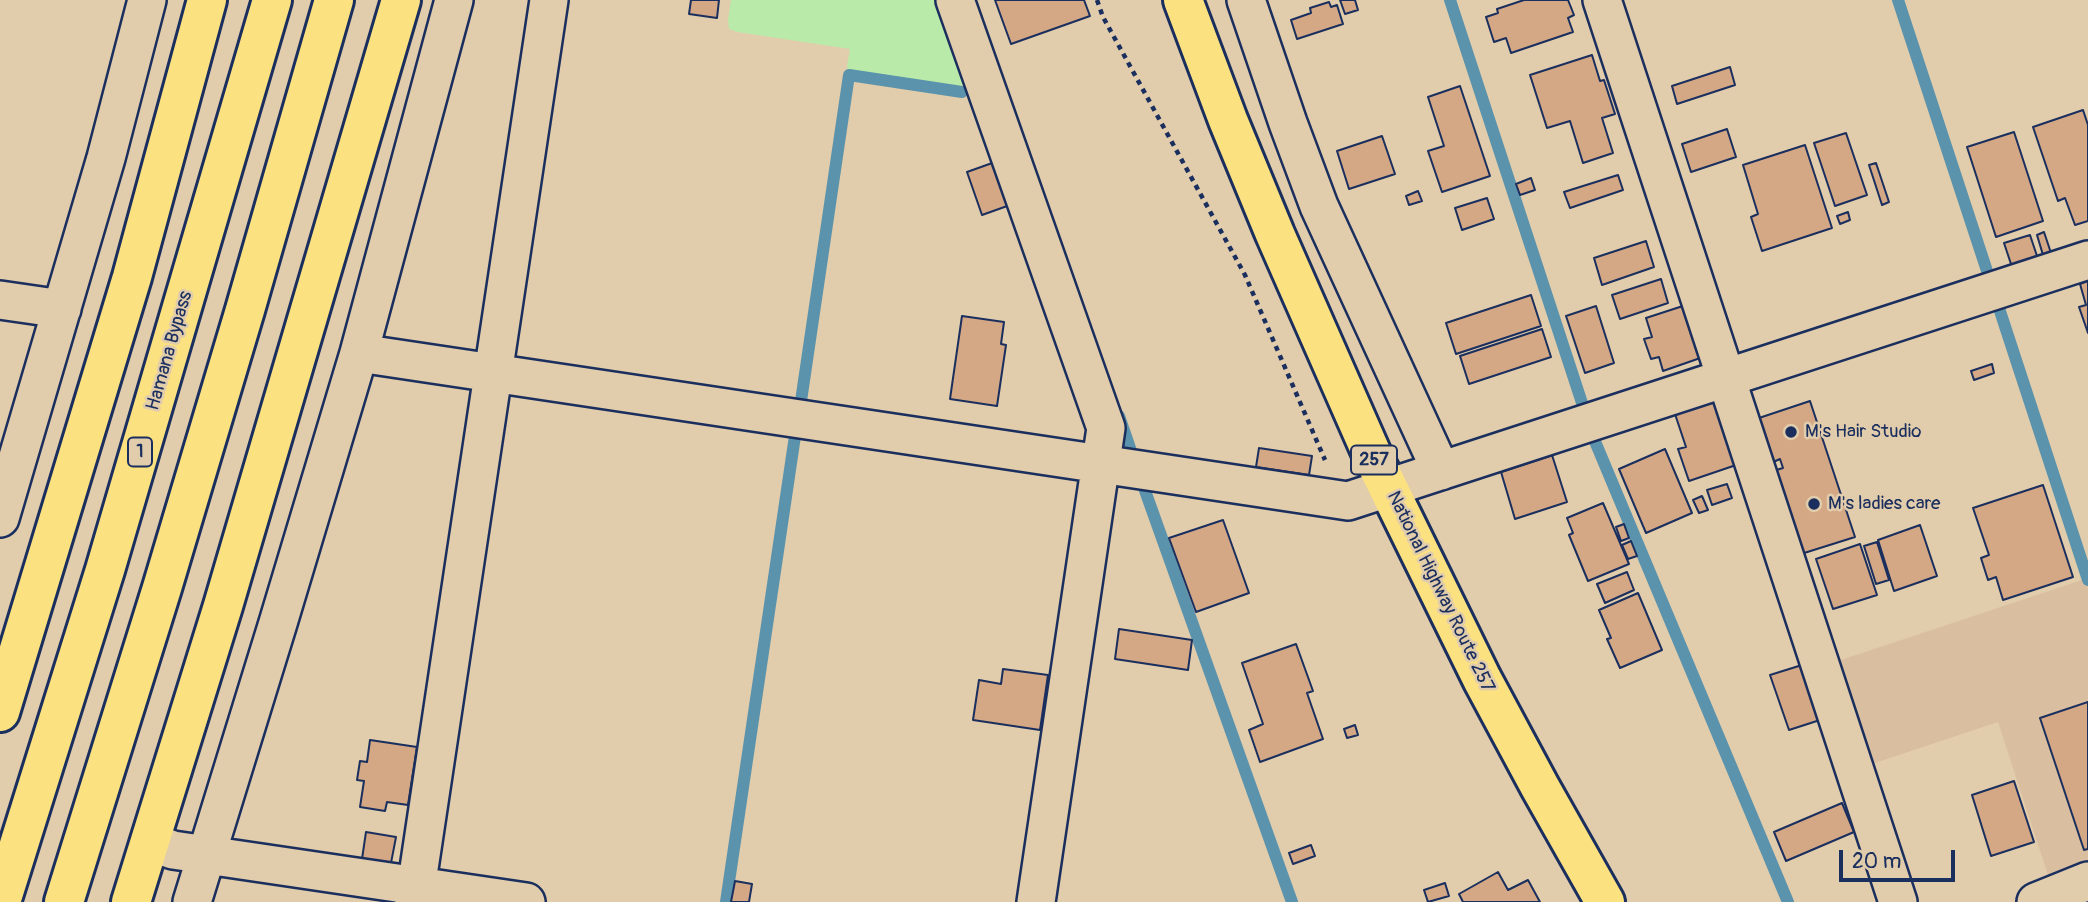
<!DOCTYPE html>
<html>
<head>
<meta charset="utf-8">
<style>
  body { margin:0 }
  #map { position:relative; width:2088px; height:902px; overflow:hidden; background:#e1ccab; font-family:Pangolin,sans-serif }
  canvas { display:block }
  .scale { position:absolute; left:1839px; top:850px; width:116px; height:32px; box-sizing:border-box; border:4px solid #1b2f5e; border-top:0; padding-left:9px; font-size:21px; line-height:24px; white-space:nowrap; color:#1b2f5e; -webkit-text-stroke:5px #e1ccab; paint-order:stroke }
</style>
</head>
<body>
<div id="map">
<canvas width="2088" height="902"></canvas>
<div class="scale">20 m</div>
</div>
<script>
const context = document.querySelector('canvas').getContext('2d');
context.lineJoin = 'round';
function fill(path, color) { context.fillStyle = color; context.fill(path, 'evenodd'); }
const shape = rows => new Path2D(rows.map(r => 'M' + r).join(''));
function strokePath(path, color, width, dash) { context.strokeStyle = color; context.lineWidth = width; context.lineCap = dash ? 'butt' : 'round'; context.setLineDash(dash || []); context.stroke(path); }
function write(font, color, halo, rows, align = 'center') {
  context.font = font + ' Pangolin,sans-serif'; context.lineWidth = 5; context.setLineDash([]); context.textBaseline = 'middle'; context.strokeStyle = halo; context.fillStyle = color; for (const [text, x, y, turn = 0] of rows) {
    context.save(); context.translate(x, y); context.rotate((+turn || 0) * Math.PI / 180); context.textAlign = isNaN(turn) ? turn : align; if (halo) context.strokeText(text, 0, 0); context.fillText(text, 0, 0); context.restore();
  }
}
const built = shape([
  [2085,579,2088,589,2088,863,2049,878,1998,722,1866,766,1832,663]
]);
const green = shape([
  [731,0,942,0,967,78,962,86,954,88,852,73,848,71,847,66,850,49,737,32,729,29,728,20]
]);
const stream = shape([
  [1450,0,1583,406],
  [1898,0,1988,274],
  [1999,308,2088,580],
  [801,401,849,75,962,92],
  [1119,416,1131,451],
  [1594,439,1788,902],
  [1143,485,1292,902],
  [726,902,795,436]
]);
const building = shape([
  [691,0,719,0,717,18,689,14,691,0],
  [995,0,1084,0,1090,16,1011,44,995,0],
  [1340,0,1355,0,1358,10,1345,14,1340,0],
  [1524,0,1568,0,1574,15,1568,18,1573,32,1511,53,1506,38,1494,42,1486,17,1498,13,1497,9,1524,0],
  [1329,2,1331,7,1337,5,1343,24,1297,39,1291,20,1311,13,1310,8,1329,2],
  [1592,55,1600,81,1604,80,1615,114,1602,118,1613,153,1583,163,1570,121,1547,128,1530,75,1592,55],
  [1730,67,1735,85,1677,104,1672,86,1730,67],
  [1460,86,1490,176,1442,192,1428,151,1444,146,1428,97,1460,86],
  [2083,110,2088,125,2088,221,2075,225,2065,198,2058,201,2033,127,2083,110],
  [1727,129,1736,157,1691,172,1682,144,1727,129],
  [2014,132,2043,221,1996,237,1967,147,2014,132],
  [1846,133,1867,195,1835,206,1814,143,1846,133],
  [1382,136,1395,174,1349,189,1337,151,1382,136],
  [1805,145,1832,228,1762,251,1751,217,1758,214,1743,165,1805,145],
  [995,162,1010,205,982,215,967,172,995,162],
  [1876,163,1889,202,1882,205,1869,165,1876,163],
  [1618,175,1623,190,1570,208,1564,192,1618,175],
  [1531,178,1535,190,1520,195,1516,184,1531,178],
  [1418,191,1422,201,1409,205,1406,196,1418,191],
  [1487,198,1494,219,1462,230,1455,208,1487,198],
  [1848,212,1850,220,1840,224,1837,216,1848,212],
  [2044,232,2051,253,2043,255,2037,235,2044,232],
  [2030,235,2039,262,2013,270,2004,243,2030,235],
  [1646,241,1654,267,1602,285,1594,258,1646,241],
  [1661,279,1668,303,1620,319,1612,295,1661,279],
  [2088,281,2088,333,2079,307,2086,305,2080,284,2088,281],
  [1531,295,1541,326,1456,354,1446,323,1531,295],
  [1689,304,1706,356,1663,371,1659,357,1651,359,1644,339,1652,337,1646,318,1689,304],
  [1596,306,1614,363,1585,373,1566,316,1596,306],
  [962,316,1004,322,1001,344,1006,345,997,406,950,399,962,316],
  [1542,329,1551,357,1469,384,1460,356,1542,329],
  [1992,364,1994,373,1974,380,1971,371,1992,364],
  [1721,400,1742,463,1689,481,1678,449,1686,447,1675,414,1721,400],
  [1810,401,1855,537,1801,554,1773,471,1783,468,1780,459,1771,463,1756,419,1810,401],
  [1259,448,1312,456,1309,475,1256,467,1259,448],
  [1665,449,1692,513,1646,533,1619,469,1665,449],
  [1552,455,1567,502,1515,519,1501,472,1552,455],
  [1727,484,1732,498,1712,505,1707,490,1727,484],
  [2043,485,2073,577,2003,600,1996,577,1988,580,1981,558,1989,555,1973,508,2043,485],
  [1702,496,1708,510,1699,513,1693,500,1702,496],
  [1603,503,1629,564,1588,581,1569,535,1573,533,1567,518,1603,503],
  [1223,520,1249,593,1196,612,1169,538,1223,520],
  [1624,524,1629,538,1621,541,1616,527,1624,524],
  [1920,525,1937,576,1894,591,1878,540,1920,525],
  [1631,541,1637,556,1628,559,1622,545,1631,541],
  [1877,542,1889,580,1876,584,1864,546,1877,542],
  [1860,544,1877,595,1833,609,1816,559,1860,544],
  [1627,572,1634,590,1605,603,1597,584,1627,572],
  [1638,593,1662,650,1620,668,1607,639,1611,638,1599,610,1638,593],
  [1119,629,1192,640,1188,670,1115,659,1119,629],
  [1296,644,1313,691,1307,693,1323,739,1260,762,1249,730,1263,724,1242,663,1296,644],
  [1802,665,1820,720,1789,730,1770,675,1802,665],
  [1003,669,1048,675,1040,730,973,720,979,680,1001,684,1003,669],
  [2088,702,2088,849,2084,850,2040,718,2088,702],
  [1355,725,1358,735,1347,738,1344,729,1355,725],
  [370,740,417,747,408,805,387,802,385,811,360,807,364,781,357,780,360,761,367,762,370,740],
  [2014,781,2034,842,1991,856,1972,795,2014,781],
  [1842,803,1854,832,1786,861,1774,832,1842,803],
  [366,832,396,837,391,863,362,859,366,832],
  [1311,845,1315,856,1293,864,1289,853,1311,845],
  [1498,872,1508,890,1528,880,1540,902,1463,902,1459,894,1498,872],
  [735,881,752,884,749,902,731,902,735,881],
  [1445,883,1449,896,1428,902,1424,890,1445,883]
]);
const path = shape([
  [1097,0,1103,17,1245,275,1325,460]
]);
const street = shape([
  [955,0,1106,428,1036,902],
  [1246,0,1288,123,1319,206,1441,471],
  [1602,0,1898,902],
  [0,300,62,309],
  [359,353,1348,501,2088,260],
  [0,518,106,158,147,0],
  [150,842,173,850,526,902],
  [192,902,278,623,359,353,454,0],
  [414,902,549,0],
  [2036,902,2088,881]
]);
const highway = shape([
  [1183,0,1228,120,1275,234,1374,459,1482,679,1540,787,1605,902],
  [0,712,132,277,207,0],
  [1,902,105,570,272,0],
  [64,902,162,588,245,310,334,0],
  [131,902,223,606,401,0]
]);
const markers = [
  [1791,432,7,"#1b2f5e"],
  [1814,504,7,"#1b2f5e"]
];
const shields = [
  [140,452,24],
  [1374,460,46]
];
const shieldNames = [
  ["1",140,452],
  ["257",1374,460]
];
const streetNames = [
  ["Hamana Bypass",170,351,-74],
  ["National Highway Route 257",1440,592,64]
];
const poiNames = [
  ["M's Hair Studio",1805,432],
  ["M's ladies care",1828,504]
];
fill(built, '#d9be9f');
fill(green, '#baeaaa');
strokePath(stream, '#5b93ad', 12);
fill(building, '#d4a885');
strokePath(building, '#1b2f5e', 2);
strokePath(street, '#1b2f5e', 42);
strokePath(highway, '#1b2f5e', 44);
strokePath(path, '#1b2f5e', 4.5, [5, 5]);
strokePath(street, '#e1ccab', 37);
strokePath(highway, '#fbe180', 38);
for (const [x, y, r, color] of markers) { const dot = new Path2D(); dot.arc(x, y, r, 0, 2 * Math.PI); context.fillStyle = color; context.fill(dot); strokePath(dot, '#e1ccab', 2.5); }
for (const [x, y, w] of shields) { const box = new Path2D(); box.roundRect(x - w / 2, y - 14.5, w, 29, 5); context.fillStyle = '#e1ccab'; context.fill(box); strokePath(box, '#1b2f5e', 2); }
write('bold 18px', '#1b2f5e', null, shieldNames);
write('19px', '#1b2f5e', '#e1ccab', streetNames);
write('19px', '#1b2f5e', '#e1ccab', poiNames, 'left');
</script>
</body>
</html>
